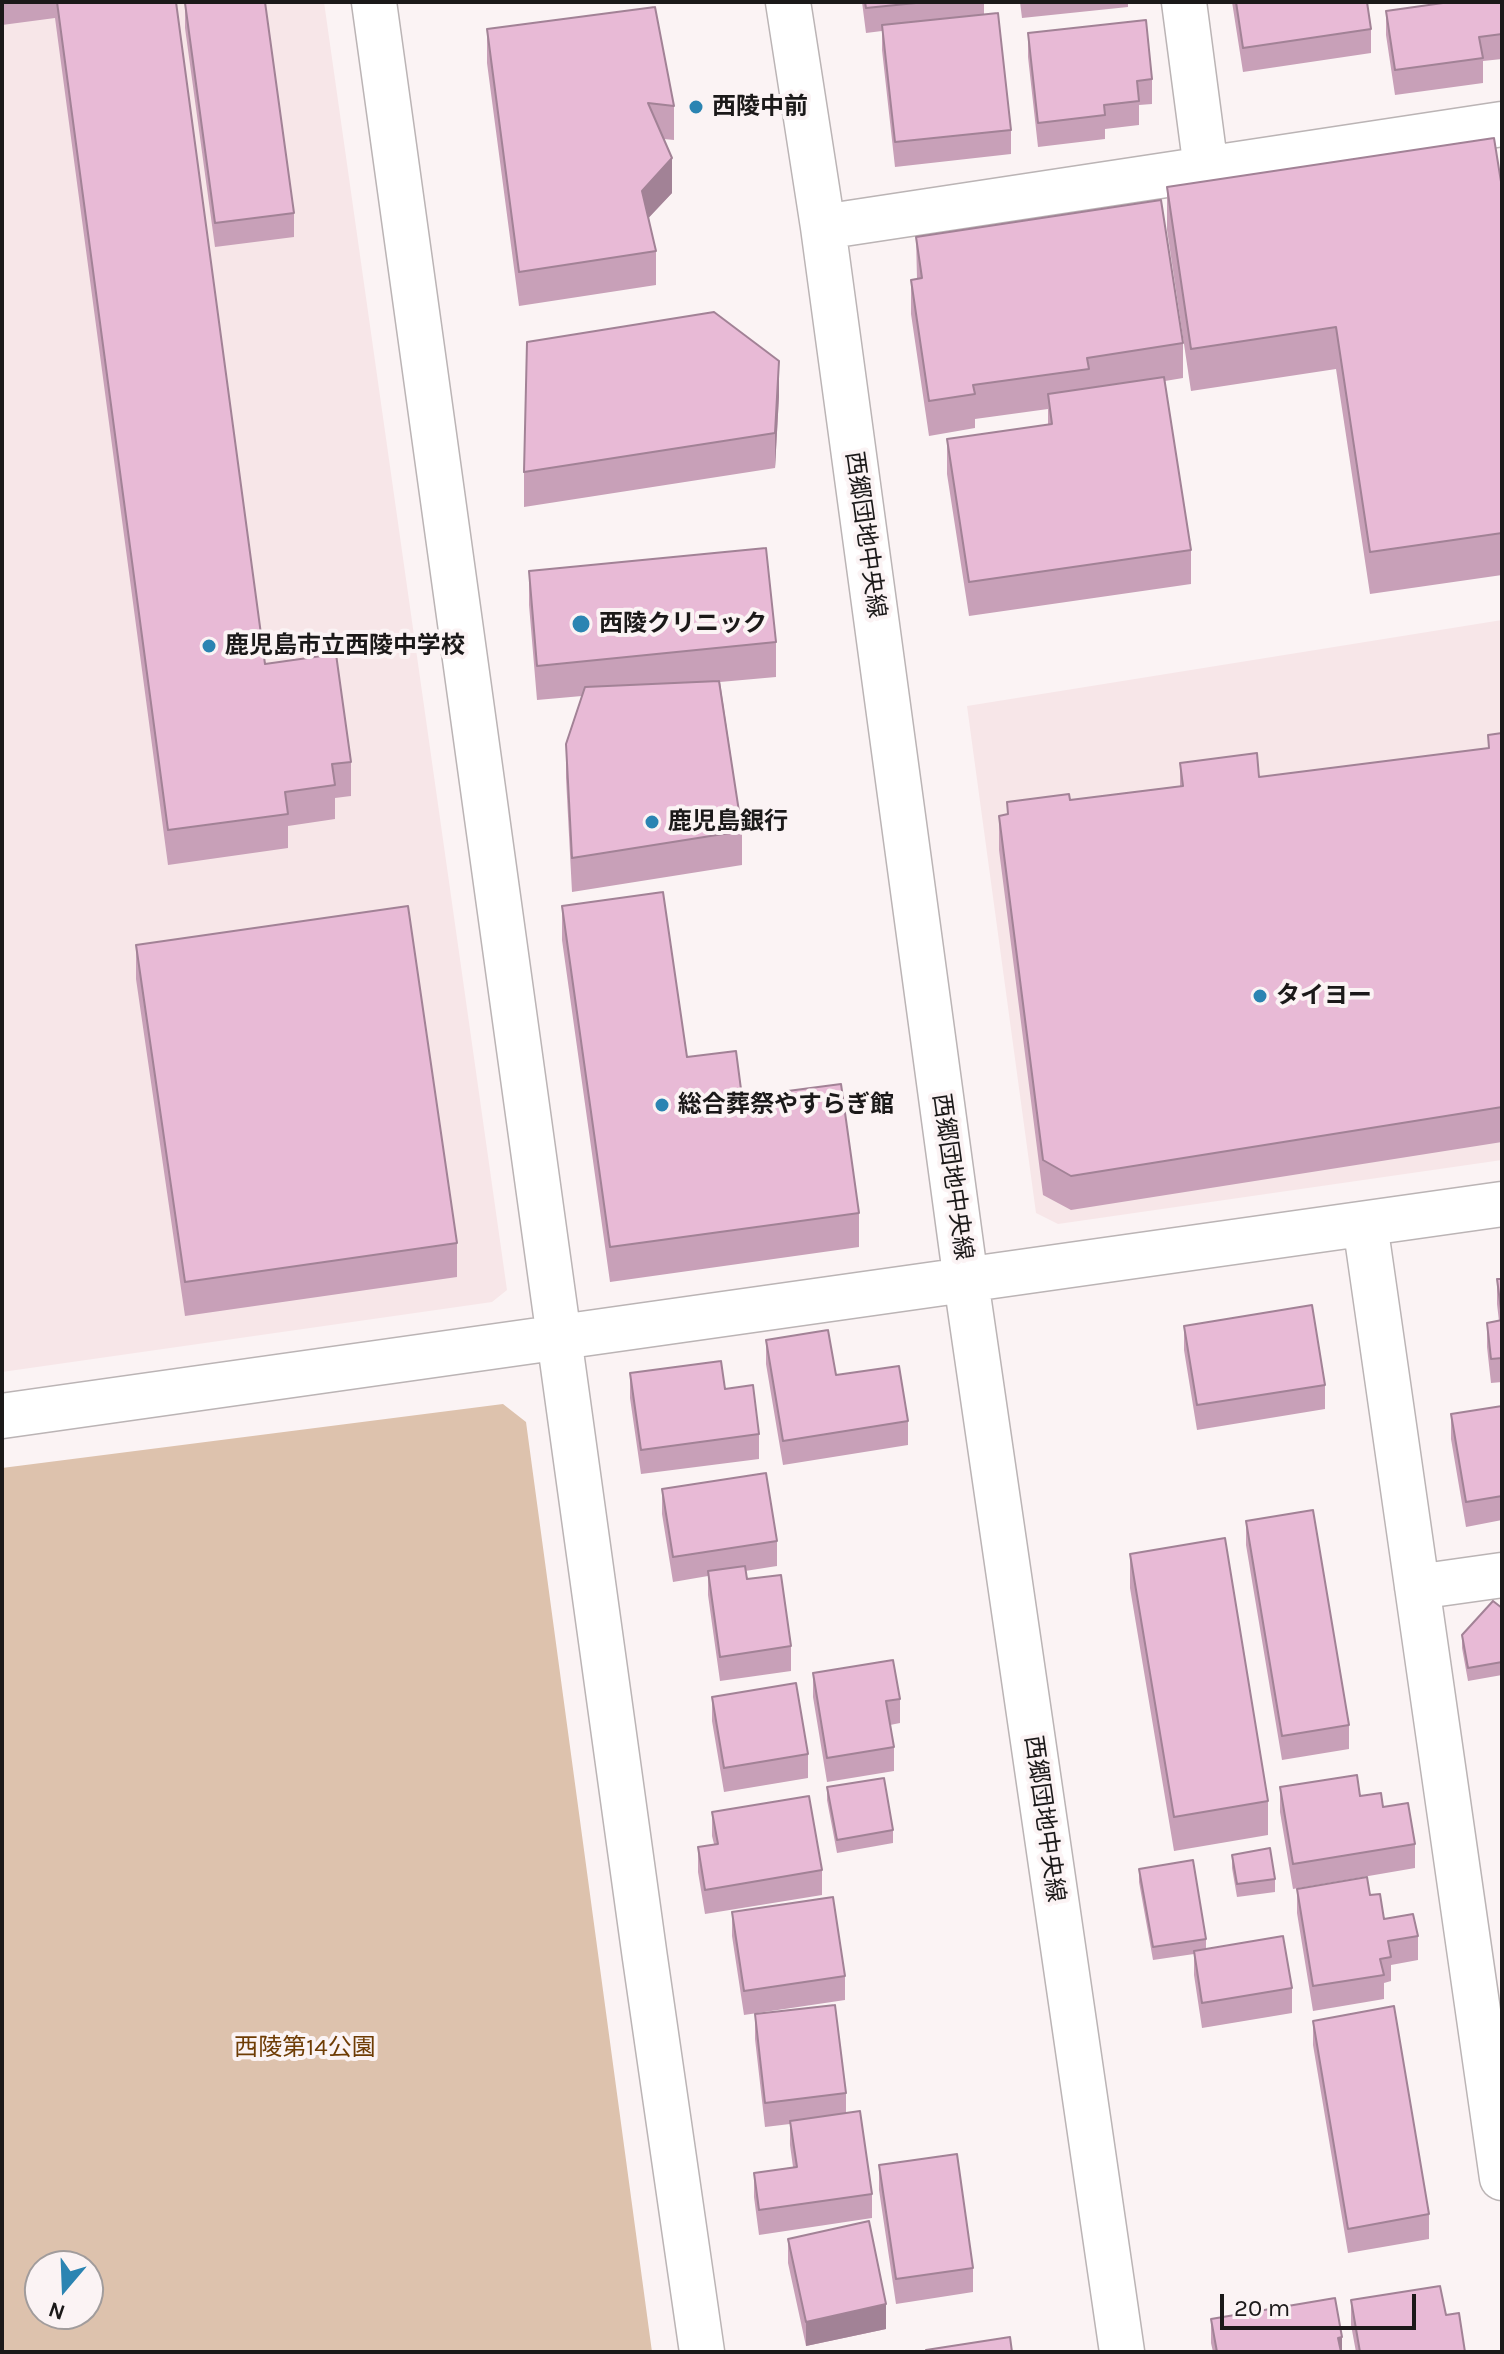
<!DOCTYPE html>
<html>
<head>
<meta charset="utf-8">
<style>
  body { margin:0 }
  #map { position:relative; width:1504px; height:2354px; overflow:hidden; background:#fbf3f4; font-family:Karla,sans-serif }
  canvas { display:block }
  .frame { position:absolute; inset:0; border:4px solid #1b1919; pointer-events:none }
  .north { position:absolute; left:24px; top:2250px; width:80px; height:80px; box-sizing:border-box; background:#fbf3f4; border:2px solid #a19c9c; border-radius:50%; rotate:199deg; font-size:22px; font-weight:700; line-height:32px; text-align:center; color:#1b1919 }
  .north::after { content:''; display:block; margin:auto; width:28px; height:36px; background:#2b84b2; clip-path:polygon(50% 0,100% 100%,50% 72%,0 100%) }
  .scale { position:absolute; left:1220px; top:2294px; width:196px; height:36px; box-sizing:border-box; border:4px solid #1b1919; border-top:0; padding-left:10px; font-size:24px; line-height:28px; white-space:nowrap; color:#1b1919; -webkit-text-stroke:6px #fbf3f4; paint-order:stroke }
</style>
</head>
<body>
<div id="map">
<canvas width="1504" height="2354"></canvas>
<div class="frame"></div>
<div class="north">N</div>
<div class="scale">20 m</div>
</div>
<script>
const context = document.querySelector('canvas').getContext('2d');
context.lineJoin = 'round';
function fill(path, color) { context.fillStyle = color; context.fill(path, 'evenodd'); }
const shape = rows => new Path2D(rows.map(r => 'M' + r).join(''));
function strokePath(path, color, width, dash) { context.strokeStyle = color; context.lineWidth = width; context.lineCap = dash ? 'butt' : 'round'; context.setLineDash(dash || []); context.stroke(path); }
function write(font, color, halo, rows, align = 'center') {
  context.font = font + ' Karla,"Noto Sans JP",sans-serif'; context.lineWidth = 8; context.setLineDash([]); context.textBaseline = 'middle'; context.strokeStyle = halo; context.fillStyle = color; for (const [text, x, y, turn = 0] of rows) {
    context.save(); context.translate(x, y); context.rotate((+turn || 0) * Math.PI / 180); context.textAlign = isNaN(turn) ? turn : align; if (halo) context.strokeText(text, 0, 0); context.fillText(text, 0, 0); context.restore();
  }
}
const built = shape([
  [2,2,324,2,507,1290,492,1302,2,1372],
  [1502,620,1502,1160,1058,1224,1036,1213,967,706]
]);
const green = shape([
  [503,1404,526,1422,652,2352,2,2352,2,1468],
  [40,2266,88,2266,88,2314,40,2314]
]);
const minor = shape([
  [374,2,645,1958,702,2352],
  [788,2,823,227,966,1281,1122,2352],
  [1184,2,1206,169],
  [823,227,1502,124],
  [1365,1224,1502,2178],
  [2,1416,1502,1204],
  [1417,1587,1502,1575]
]);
const wall = shape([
  [2,2,176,2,265,664,351,762,351,796,335,798,335,819,288,826,288,848,168,865,55,18,2,25],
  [862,2,984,2,984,15,1011,130,1011,154,895,167,882,50,882,31,866,33],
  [1020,2,1128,2,1128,7,1022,18],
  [1232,2,1367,2,1371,29,1371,53,1243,72],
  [1502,2,1502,59,1483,61,1483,83,1395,95,1386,35,1386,11],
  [185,3,294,213,294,237,215,247,185,28],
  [487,29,674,106,674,140,664,139,672,193,648,218,656,251,656,285,519,306,487,63],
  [1028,33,1152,79,1152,104,1139,105,1139,125,1105,129,1105,139,1038,147,1028,57],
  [1167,187,1502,188,1502,575,1370,594,1336,369,1191,391,1167,230],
  [916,237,1183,343,1183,378,1165,381,1191,550,1191,584,969,616,947,474,947,439,1048,425,1048,409,975,419,975,428,929,436,911,314,911,280,917,279],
  [779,396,775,468,524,507,524,472],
  [529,571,776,642,776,677,720,682,742,831,742,865,572,892,566,778,566,744,582,696,537,700,529,605],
  [1502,733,1502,1142,1071,1210,1043,1195,999,850,999,816,1007,814,1007,802,1070,800,1180,786,1180,763,1259,777,1488,748,1488,735],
  [562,906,687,1057,742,1097,859,1213,859,1247,610,1282,562,940],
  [136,945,457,1243,457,1277,185,1316,136,979],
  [1497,1279,1502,1279,1502,1382,1491,1383,1487,1347,1487,1323,1499,1321,1497,1304],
  [1184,1326,1325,1385,1325,1409,1197,1430,1184,1350],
  [766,1340,836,1375,908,1421,908,1445,783,1465,766,1364],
  [630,1373,725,1389,759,1434,759,1459,641,1474,630,1398],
  [1502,1406,1502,1520,1466,1527,1451,1439,1451,1414],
  [662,1489,777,1541,777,1566,745,1571,747,1579,791,1646,791,1671,720,1681,708,1595,708,1576,673,1582,662,1514],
  [1246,1521,1349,1725,1349,1749,1282,1760,1246,1545],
  [1130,1554,1268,1801,1268,1835,1174,1851,1130,1588],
  [1502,1608,1502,1675,1468,1681,1462,1648,1462,1635],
  [813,1673,900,1699,900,1723,890,1725,894,1747,894,1771,827,1782,813,1697],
  [712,1697,808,1754,808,1778,724,1792,712,1721],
  [827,1787,893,1830,893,1843,837,1853,827,1800],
  [1280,1787,1360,1796,1383,1807,1415,1844,1415,1868,1293,1889,1280,1812],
  [712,1812,822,1870,822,1895,705,1914,698,1872,698,1847,714,1844,712,1836],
  [1232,1855,1275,1879,1275,1892,1237,1897,1232,1868],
  [1139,1869,1206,1939,1206,1949,1292,1988,1292,2013,1202,2028,1194,1975,1194,1954,1153,1960,1139,1882],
  [1297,1889,1370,1895,1384,1919,1418,1936,1418,1960,1391,1965,1391,1981,1384,1983,1384,1999,1313,2011,1297,1913],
  [732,1912,845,1976,845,2000,744,2015,732,1936],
  [755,2014,846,2093,846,2113,872,2194,872,2218,759,2235,754,2197,754,2173,793,2167,790,2145,790,2124,765,2127,755,2039],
  [1313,2021,1429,2214,1429,2239,1348,2253,1313,2045],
  [879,2165,973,2268,973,2292,896,2304,879,2190],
  [788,2239,886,2329,806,2346,788,2263],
  [1351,2300,1446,2315,1465,2352,1356,2352,1351,2325],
  [1211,2319,1342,2352,1213,2352,1211,2343]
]);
const shadedWall = shape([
  [672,158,672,193,642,225,642,191],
  [779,361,779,396,775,468,775,433],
  [886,2304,886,2329,806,2346,806,2322],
  [1342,2337,1342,2352,1338,2352,1338,2338]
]);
const building = shape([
  [57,2,176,2,265,664,336,654,351,762,332,764,335,785,285,792,288,814,168,830,57,2],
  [194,2,265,2,294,213,215,223,185,3,194,2],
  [865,2,926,2,866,8,865,2],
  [1236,2,1367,2,1371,29,1243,48,1236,2],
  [1450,2,1502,2,1502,34,1479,37,1483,58,1395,70,1386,11,1450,2],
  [655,7,674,106,648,103,672,158,642,191,656,251,519,272,487,29,655,7],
  [998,13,1011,130,895,142,882,25,998,13],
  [1146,20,1152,79,1137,81,1139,101,1104,105,1105,115,1038,123,1028,33,1146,20],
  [1494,138,1502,188,1502,533,1370,552,1336,327,1191,349,1167,187,1494,138],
  [1161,200,1183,343,1087,358,1089,369,973,385,975,394,929,401,911,280,922,278,916,237,1161,200],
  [714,312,779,361,775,433,524,472,527,342,714,312],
  [1164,377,1191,550,969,582,947,439,1052,424,1048,394,1164,377],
  [766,548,776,642,537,666,529,571,766,548],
  [719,681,742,831,572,858,566,744,585,687,719,681],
  [1502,733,1502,1107,1071,1176,1043,1160,999,816,1008,814,1007,802,1069,794,1070,800,1183,786,1180,763,1257,753,1259,777,1489,748,1488,735,1502,733],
  [663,892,687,1057,736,1051,742,1097,841,1084,859,1213,610,1247,562,906,663,892],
  [408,906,457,1243,185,1282,136,945,408,906],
  [1497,1279,1502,1279,1502,1317,1497,1279],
  [1312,1305,1325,1385,1197,1405,1184,1326,1312,1305],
  [1502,1320,1502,1358,1491,1359,1487,1323,1502,1320],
  [828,1330,836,1375,899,1366,908,1421,783,1441,766,1340,828,1330],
  [721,1361,725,1389,753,1385,759,1434,641,1450,630,1373,721,1361],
  [1502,1406,1502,1496,1466,1502,1451,1414,1502,1406],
  [766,1473,777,1541,673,1557,662,1489,766,1473],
  [1313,1510,1349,1725,1282,1736,1246,1521,1313,1510],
  [1225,1538,1268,1801,1174,1817,1130,1554,1225,1538],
  [745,1566,747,1579,781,1575,791,1646,720,1657,708,1571,745,1566],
  [1493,1601,1502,1608,1502,1662,1468,1668,1462,1635,1493,1601],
  [893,1660,900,1699,886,1701,894,1747,827,1758,813,1673,893,1660],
  [796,1683,808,1754,724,1768,712,1697,796,1683],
  [1357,1775,1360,1796,1381,1793,1383,1807,1408,1803,1415,1844,1293,1864,1280,1787,1357,1775],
  [884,1778,893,1830,837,1840,827,1787,884,1778],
  [809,1796,822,1870,705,1890,698,1847,718,1844,712,1812,809,1796],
  [1270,1848,1275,1879,1237,1884,1232,1855,1270,1848],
  [1193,1860,1206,1939,1153,1947,1139,1869,1193,1860],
  [1367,1877,1370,1895,1380,1894,1384,1919,1413,1914,1418,1936,1388,1941,1391,1957,1380,1959,1384,1975,1313,1986,1297,1889,1367,1877],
  [833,1897,845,1976,744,1991,732,1912,833,1897],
  [1283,1936,1292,1988,1202,2003,1194,1951,1283,1936],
  [835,2005,846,2093,765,2103,755,2014,835,2005],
  [1394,2006,1429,2214,1348,2229,1313,2021,1394,2006],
  [860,2111,872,2194,759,2210,754,2173,797,2167,790,2121,860,2111],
  [957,2154,973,2268,896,2279,879,2165,957,2154],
  [869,2221,886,2304,806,2322,788,2239,869,2221],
  [1440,2286,1446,2315,1459,2313,1465,2352,1360,2352,1351,2300,1440,2286],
  [1335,2298,1342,2337,1338,2338,1341,2352,1217,2352,1211,2319,1335,2298],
  [1010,2337,1012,2352,926,2352,926,2350,1010,2337]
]);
const markers = [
  [696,107,8,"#2b84b2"],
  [581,624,10,"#2b84b2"],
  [209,646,8,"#2b84b2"],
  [652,822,8,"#2b84b2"],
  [1260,996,8,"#2b84b2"],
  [662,1105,8,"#2b84b2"]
];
const poiNames = [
  ["西陵中前",712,107],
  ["西陵クリニック",599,624],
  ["鹿児島市立西陵中学校",225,646],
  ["鹿児島銀行",668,822],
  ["タイヨー",1276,996],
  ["総合葬祭やすらぎ館",678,1105]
];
const streetNames = [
  ["西郷団地中央線",865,535,82],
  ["西郷団地中央線",952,1177,82],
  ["西郷団地中央線",1044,1819,82]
];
const parkNames = [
  ["西陵第14公園",305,2048]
];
fill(built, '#f7e6e8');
fill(green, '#ddc2ad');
strokePath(minor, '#bbb4b5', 47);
strokePath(minor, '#fff', 44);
fill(wall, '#c8a0b8');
fill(shadedWall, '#a28296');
fill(building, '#e8bad6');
strokePath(building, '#a28296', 2);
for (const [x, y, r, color] of markers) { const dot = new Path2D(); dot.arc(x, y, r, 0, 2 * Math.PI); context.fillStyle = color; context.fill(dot); strokePath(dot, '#fbf3f4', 3); }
write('bold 24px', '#1b1919', '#fbf3f4', poiNames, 'left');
write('24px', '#1b1919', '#fbf3f4', streetNames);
write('24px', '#6e3c04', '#fbf3f4', parkNames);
</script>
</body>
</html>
